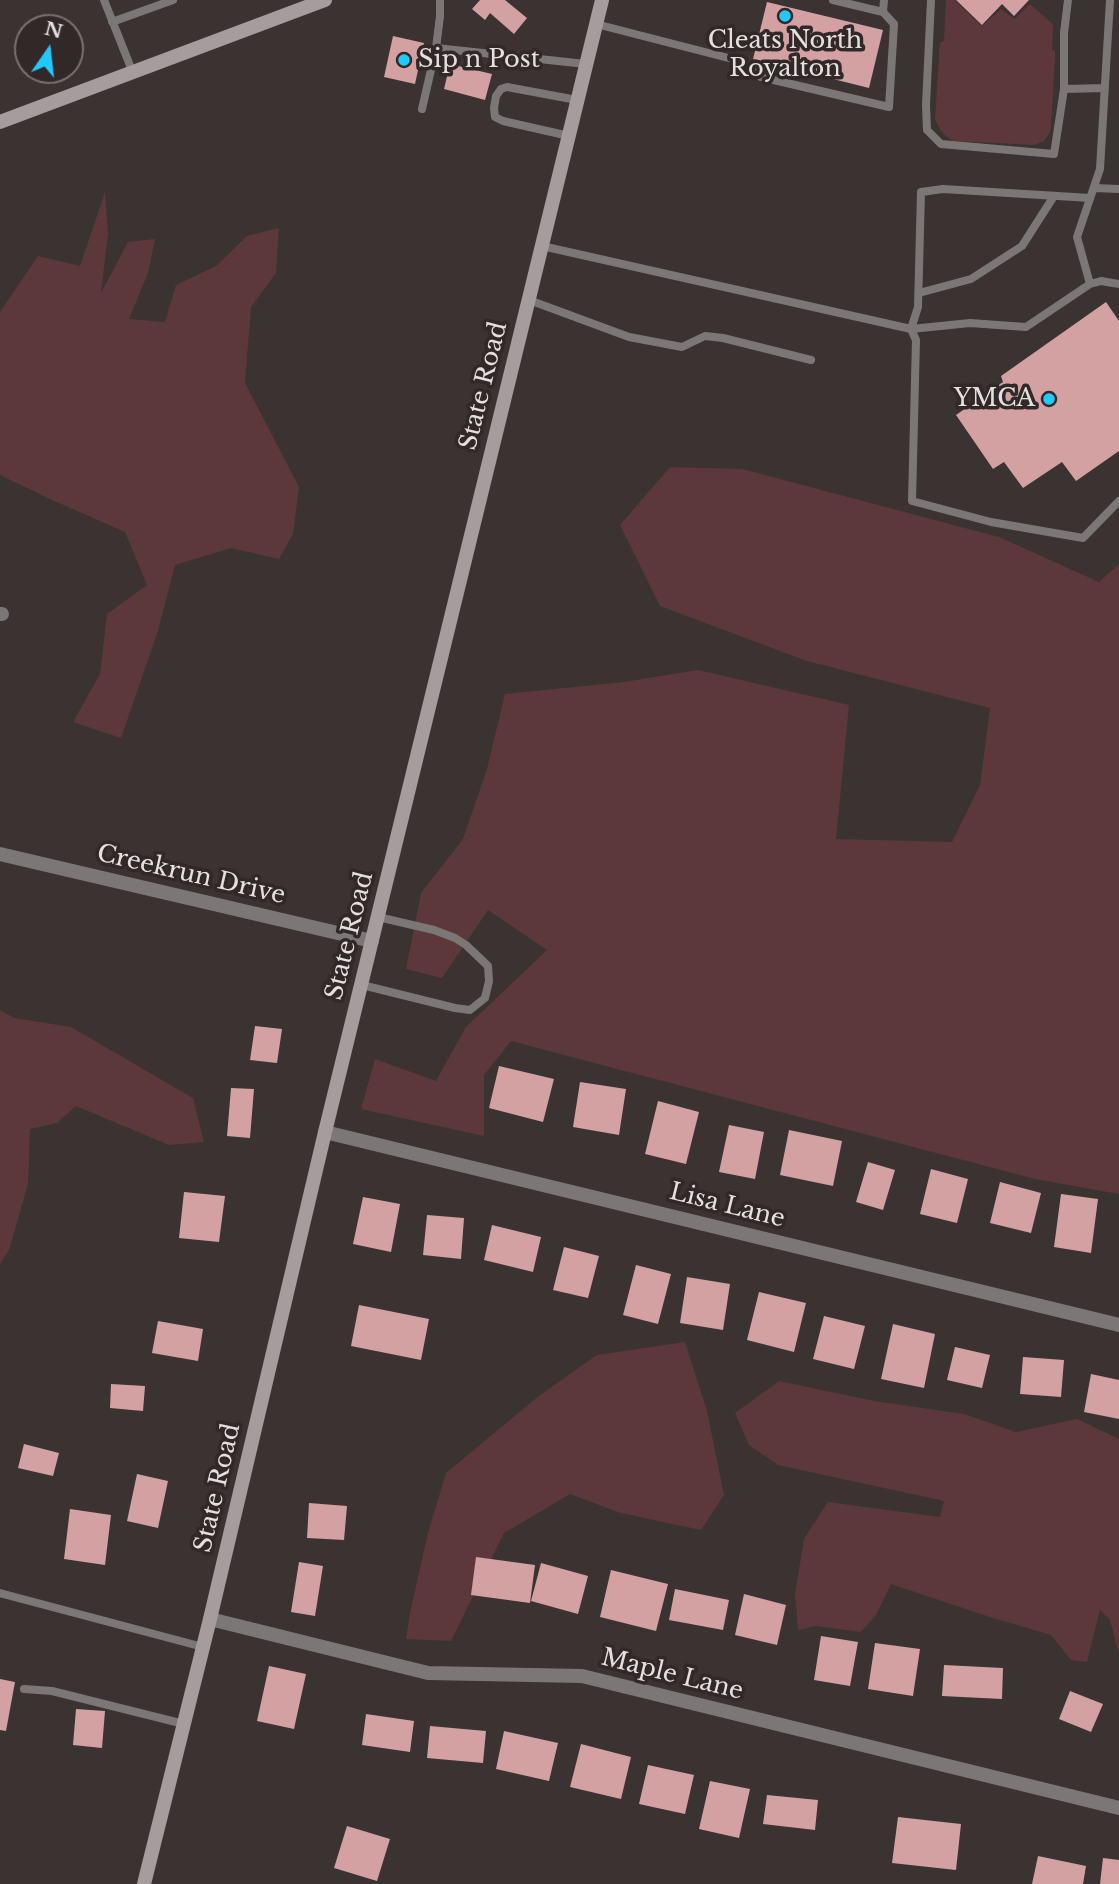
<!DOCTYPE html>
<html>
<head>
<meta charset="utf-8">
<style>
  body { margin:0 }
  #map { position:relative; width:1119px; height:1884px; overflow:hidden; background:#3b3232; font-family:"Libre Baskerville",serif }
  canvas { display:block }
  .north { position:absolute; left:14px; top:14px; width:70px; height:70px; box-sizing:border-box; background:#312828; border:2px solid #797272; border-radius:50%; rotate:14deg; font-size:19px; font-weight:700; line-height:28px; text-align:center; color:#e5e0e0 }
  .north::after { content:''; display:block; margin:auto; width:24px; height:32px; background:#21c9fd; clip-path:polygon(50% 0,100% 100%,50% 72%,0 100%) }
</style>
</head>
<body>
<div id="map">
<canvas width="1119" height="1884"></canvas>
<div class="north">N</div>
</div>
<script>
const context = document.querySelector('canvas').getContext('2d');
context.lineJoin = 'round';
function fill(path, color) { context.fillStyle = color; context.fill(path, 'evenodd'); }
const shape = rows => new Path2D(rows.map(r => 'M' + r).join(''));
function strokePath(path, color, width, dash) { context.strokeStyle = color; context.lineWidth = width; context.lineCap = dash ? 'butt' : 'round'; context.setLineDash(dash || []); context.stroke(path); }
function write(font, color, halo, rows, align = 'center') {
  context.font = font + ' "Libre Baskerville",serif'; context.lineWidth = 7; context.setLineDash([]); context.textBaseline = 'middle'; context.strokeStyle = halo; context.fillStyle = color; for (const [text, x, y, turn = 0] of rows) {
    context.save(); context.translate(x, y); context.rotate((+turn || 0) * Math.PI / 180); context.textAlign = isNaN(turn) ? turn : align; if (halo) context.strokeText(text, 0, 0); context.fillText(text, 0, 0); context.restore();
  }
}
const green = shape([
  [946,0,954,0,982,26,1001,9,1015,19,1030,4,1053,24,1052,50,1055,51,1055,58,1051,125,1050,132,1044,141,1035,145,954,141,946,136,941,131,935,119,940,43,944,41],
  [105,192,108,233,101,293,128,242,155,239,148,273,129,319,165,322,176,285,216,266,247,236,279,228,276,273,251,307,245,383,299,487,293,534,279,559,231,548,175,565,157,634,121,738,73,722,100,674,107,614,147,585,125,532,50,499,0,475,0,312,38,256,80,266],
  [670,467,742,469,999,537,1099,582,1119,564,1119,1194,1035,1179,511,1041,484,1075,484,1136,361,1109,375,1059,436,1081,466,1027,547,950,488,910,442,978,406,969,421,893,463,839,487,769,505,694,624,682,698,670,849,705,836,839,952,842,980,785,990,708,807,661,660,606,620,525],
  [0,1010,14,1018,71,1027,193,1098,204,1142,169,1145,76,1106,57,1123,30,1129,28,1184,9,1250,0,1264],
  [685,1342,707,1411,724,1495,701,1530,621,1513,570,1494,504,1533,451,1641,406,1639,410,1613,428,1533,446,1473,540,1395,597,1355],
  [779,1381,874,1401,964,1414,1016,1432,1077,1419,1119,1439,1119,1654,1110,1620,1100,1610,1087,1662,1071,1660,1051,1635,993,1618,891,1584,876,1615,861,1632,816,1626,798,1630,795,1594,804,1539,828,1502,940,1517,944,1501,778,1465,749,1445,735,1413]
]);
const building = shape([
  [480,0,505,0,527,18,514,34,490,13,485,20,472,9],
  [956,0,1029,0,1014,16,1002,4,982,25],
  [767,2,883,30,869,88,753,59],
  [393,36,424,43,415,84,384,77],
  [450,64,492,74,485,100,444,89],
  [1106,302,1119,321,1119,451,1076,481,1062,462,1023,488,1004,462,993,469,956,415,1003,382,1001,376],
  [255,1026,282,1029,277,1063,250,1060],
  [499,1066,554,1079,543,1122,489,1108],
  [580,1082,626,1089,619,1135,573,1127],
  [231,1088,254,1089,250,1138,227,1136],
  [658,1101,699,1112,686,1164,645,1154],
  [729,1125,764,1132,755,1179,719,1172],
  [789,1130,842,1141,833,1186,780,1175],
  [868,1162,895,1170,883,1210,856,1202],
  [931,1169,968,1179,957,1223,920,1214],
  [1000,1182,1041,1193,1031,1233,990,1223],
  [184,1192,225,1196,219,1242,179,1238],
  [1061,1194,1098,1199,1091,1253,1054,1247],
  [363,1197,400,1204,391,1252,353,1244],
  [427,1215,464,1218,461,1259,423,1255],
  [492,1225,541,1237,533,1272,484,1260],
  [564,1247,599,1256,588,1298,553,1290],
  [636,1265,671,1274,658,1324,623,1315],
  [687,1277,730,1284,723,1330,680,1323],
  [759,1292,806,1303,794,1352,747,1340],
  [359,1305,429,1319,421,1360,351,1346],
  [824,1316,865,1326,854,1369,813,1359],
  [158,1321,203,1329,198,1361,152,1353],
  [893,1324,935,1334,924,1388,881,1379],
  [955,1347,990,1355,982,1388,947,1380],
  [1023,1357,1064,1360,1061,1397,1020,1394],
  [1091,1374,1119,1380,1119,1419,1084,1412],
  [111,1384,145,1386,143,1411,110,1408],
  [24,1444,59,1453,53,1476,18,1468],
  [137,1474,168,1481,158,1528,127,1521],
  [309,1503,347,1506,344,1540,307,1538],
  [70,1509,111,1515,105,1565,64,1559],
  [476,1557,535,1565,530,1603,471,1595],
  [299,1562,323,1566,315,1616,291,1612],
  [541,1563,588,1576,578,1614,531,1601],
  [611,1570,668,1584,656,1631,600,1617],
  [675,1589,729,1600,723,1630,669,1620],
  [744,1594,786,1605,777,1645,735,1635],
  [821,1636,858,1642,850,1686,814,1680],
  [875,1643,920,1649,913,1696,868,1689],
  [944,1665,1003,1668,1002,1699,942,1696],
  [269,1666,306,1674,294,1729,257,1721],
  [0,1679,15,1682,6,1731,0,1730],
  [1070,1691,1103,1704,1091,1732,1059,1719],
  [76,1709,105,1711,102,1748,73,1745],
  [366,1714,414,1721,410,1752,362,1745],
  [430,1726,486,1731,483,1763,427,1758],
  [504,1731,558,1743,549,1781,496,1769],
  [581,1744,631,1757,621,1799,570,1787],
  [648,1765,694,1775,685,1814,639,1804],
  [710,1781,750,1789,739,1838,699,1829],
  [767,1795,818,1800,815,1830,763,1824],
  [898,1817,961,1824,956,1870,892,1863],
  [347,1826,390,1839,377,1881,334,1868],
  [1038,1856,1086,1866,1083,1884,1032,1884],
  [1103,1858,1119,1860,1119,1884,1100,1884]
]);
const lane = shape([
  [104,0,133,73],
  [833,0,883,12],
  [931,0,926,105,927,130,941,144,1054,154,1064,89,1105,88],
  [112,22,173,0],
  [596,24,740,61,761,77,889,107,894,24,883,12,884,0],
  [436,48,586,64],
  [1064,89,1064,33,1068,0],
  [422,109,436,48,440,16,440,0],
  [569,136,503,121,495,117,494,108,496,96,501,89,507,87,577,100],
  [1094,188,1119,189],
  [1090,198,943,189,921,192,918,307,911,329,970,323,1026,327,1090,284,1077,237,1100,169,1110,0],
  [542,246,911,329,916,340,912,501,991,522,1083,538,1119,501],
  [1090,284,1101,281,1119,284],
  [919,293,971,279,1022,246,1054,196],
  [529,300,629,337,682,347,705,336,723,338,811,360],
  [362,985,455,1008,470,1010,485,998,489,981,488,966,466,945,455,938,434,930,378,917],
  [0,1593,203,1647],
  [24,1689,52,1691,184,1724]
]);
const street = shape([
  [0,614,2,614],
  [0,854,372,941],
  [325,1132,1119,1325],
  [210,1619,428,1673,582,1676,1119,1808]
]);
const secondary = shape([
  [0,122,325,0],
  [144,1884,210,1619,325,1132,602,0]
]);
const markers = [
  [785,16,7,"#21c9fd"],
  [404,60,7,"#21c9fd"],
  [1049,399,7,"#21c9fd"]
];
const poiNames = [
  ["Cleats North",785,41],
  ["Royalton",785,69],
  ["Sip n Post",418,60,"left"],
  ["YMCA",1035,399,"right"]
];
const streetNames = [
  ["State Road",484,386,-76],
  ["Creekrun Drive",191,875,13],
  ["State Road",350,936,-76],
  ["Lisa Lane",727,1206,14],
  ["State Road",218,1488,-77],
  ["Maple Lane",672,1675,14]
];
fill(green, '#5d383b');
fill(building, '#d4a1a3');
strokePath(lane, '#7c7777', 8);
strokePath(street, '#7c7777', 14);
strokePath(secondary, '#a49c9d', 14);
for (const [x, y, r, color] of markers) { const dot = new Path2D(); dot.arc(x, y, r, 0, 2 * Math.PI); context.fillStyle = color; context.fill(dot); strokePath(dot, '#312828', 2.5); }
write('24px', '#e5e0e0', '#312828', poiNames);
write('24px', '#e5e0e0', '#312828', streetNames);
</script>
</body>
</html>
